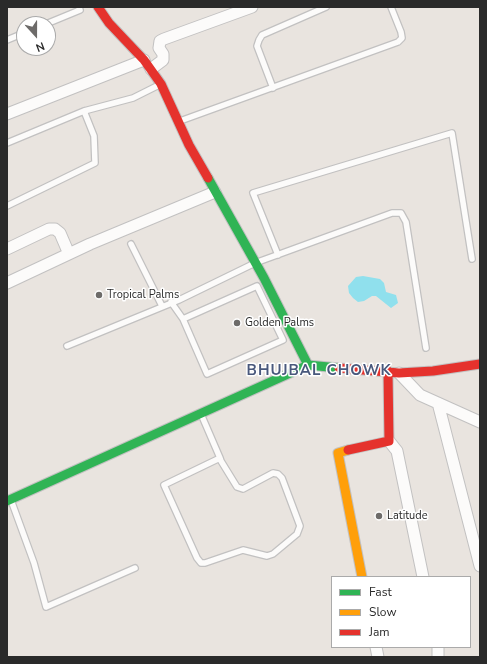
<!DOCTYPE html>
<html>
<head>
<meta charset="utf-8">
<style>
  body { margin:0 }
  #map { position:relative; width:487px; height:664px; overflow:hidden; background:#e9e4df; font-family:"Nunito Sans",sans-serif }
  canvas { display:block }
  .frame { position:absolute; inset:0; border:8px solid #2a2a2a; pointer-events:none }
  .legend { position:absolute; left:331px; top:576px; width:140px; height:72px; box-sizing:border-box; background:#fff; border:1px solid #aaa; margin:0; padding:5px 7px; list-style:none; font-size:12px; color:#2a2a2a }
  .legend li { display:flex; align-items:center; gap:8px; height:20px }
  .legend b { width:20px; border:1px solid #aaa }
  .north { position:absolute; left:16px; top:16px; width:40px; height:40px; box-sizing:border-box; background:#fff; border:1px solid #aaa; border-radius:50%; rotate:159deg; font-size:11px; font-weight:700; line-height:16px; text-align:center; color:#2a2a2a }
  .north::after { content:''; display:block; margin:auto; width:14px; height:18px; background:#6d6b69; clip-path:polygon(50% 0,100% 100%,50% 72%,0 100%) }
</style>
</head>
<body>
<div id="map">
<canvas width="487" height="664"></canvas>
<div class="frame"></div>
<ul class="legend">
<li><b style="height:5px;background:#30b455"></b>Fast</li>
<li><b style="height:5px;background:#ff9f0a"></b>Slow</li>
<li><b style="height:5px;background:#e5322d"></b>Jam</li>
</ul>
<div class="north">N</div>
</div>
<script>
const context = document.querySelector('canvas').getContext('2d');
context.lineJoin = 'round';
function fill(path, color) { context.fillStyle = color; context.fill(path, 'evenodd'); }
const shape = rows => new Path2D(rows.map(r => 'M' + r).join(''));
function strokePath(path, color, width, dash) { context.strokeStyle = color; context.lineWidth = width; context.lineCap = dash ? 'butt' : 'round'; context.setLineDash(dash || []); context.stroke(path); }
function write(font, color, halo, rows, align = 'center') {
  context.font = font + ' "Nunito Sans",sans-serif'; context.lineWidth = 3; context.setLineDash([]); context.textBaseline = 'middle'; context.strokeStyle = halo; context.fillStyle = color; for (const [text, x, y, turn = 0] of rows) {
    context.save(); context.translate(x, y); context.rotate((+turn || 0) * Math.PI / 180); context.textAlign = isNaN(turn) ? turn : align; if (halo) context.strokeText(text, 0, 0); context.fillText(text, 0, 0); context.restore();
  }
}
const water = shape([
  [363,276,380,279,384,283,386,292,396,295,398,303,391,308,376,296,372,296,364,301,358,302,353,298,349,293,348,286,356,277]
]);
const lane = shape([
  [46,24,80,10,79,7],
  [7,40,24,33],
  [273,88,257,46,259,40,262,35,326,7],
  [180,121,398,42,402,38,401,32,391,7],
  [7,143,84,111,133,98,159,85],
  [7,206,95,163,94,136,84,111],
  [131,244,162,306],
  [278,255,253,193,452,133,472,259],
  [171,302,183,319,207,374,283,340,257,286,183,319],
  [67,346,179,300,255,263,392,213,401,213,406,222,426,348],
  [201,414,220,458,221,461,237,487,243,489,273,473,278,474,282,478,300,526,297,534,273,554,267,556,243,550,205,563,201,563,197,558,164,485,220,458],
  [11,500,34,563,46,607,135,568]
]);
const street = shape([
  [151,69,163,60,163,54,159,48,160,41,164,39,252,7],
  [7,114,144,60],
  [7,249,49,229,55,229,60,233,69,254],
  [7,283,90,244,215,192],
  [399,373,420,395,480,422],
  [438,403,480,566],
  [389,441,397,451,423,577],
  [376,647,378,657],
  [438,647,438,657]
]);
const fast = shape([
  [208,178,264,278,308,365],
  [7,501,308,365,339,368]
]);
const slow = shape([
  [348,450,338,453,362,577]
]);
const jam = shape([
  [98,7,109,23,144,60,161,84,189,145,208,178],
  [339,368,399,373,433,371,480,364],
  [348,450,389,441,388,371]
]);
const markers = [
  [99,295,4,"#6d6b69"],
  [237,323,4,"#6d6b69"],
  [379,516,4,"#6d6b69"]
];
const poiNames = [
  ["Tropical Palms",107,295],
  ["Golden Palms",245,323],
  ["Latitude",387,516]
];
const districtNames = [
  ["BHUJBAL CHOWK",319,371]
];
fill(water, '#90e0ed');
strokePath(lane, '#c2c1c1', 8);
strokePath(street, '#c2c1c1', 13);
strokePath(fast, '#c2c1c1', 11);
strokePath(slow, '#c2c1c1', 11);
strokePath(jam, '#c2c1c1', 11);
strokePath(lane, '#fcfbfa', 5.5);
strokePath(street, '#fcfbfa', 11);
strokePath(fast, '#30b455', 9);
strokePath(slow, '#ff9f0a', 9);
strokePath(jam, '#e5322d', 9);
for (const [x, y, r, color] of markers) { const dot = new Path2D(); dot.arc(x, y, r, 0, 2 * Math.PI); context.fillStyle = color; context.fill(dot); strokePath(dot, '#fff', 1.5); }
write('11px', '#2a2a2a', '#fff', poiNames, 'left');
context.letterSpacing = '1px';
write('bold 15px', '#49587c', '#fff', districtNames);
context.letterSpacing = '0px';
</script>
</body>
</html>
